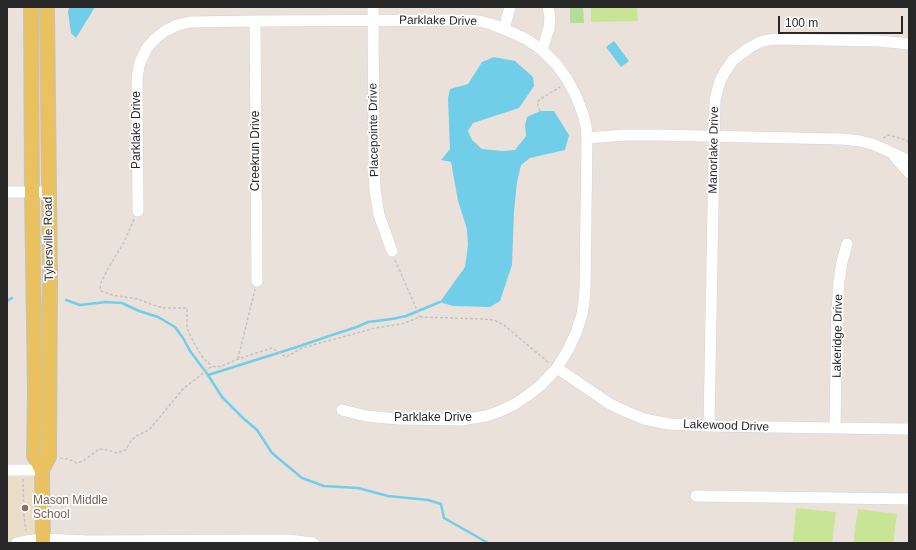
<!DOCTYPE html>
<html>
<head>
<meta charset="utf-8">
<style>
  body { margin:0 }
  #map { position:relative; width:916px; height:550px; overflow:hidden; background:#eae2da; font-family:Helvetica,sans-serif }
  canvas { display:block }
  .frame { position:absolute; inset:0; border:8px solid #282828; pointer-events:none }
  .scale { position:absolute; left:778px; top:16px; width:125px; height:18px; box-sizing:border-box; border:2px solid #282828; border-top:0; padding-left:5px; font-size:12px; line-height:14px; white-space:nowrap; color:#282828; -webkit-text-stroke:3px #fff; paint-order:stroke }
</style>
</head>
<body>
<div id="map">
<canvas width="916" height="550"></canvas>
<div class="frame"></div>
<div class="scale">100 m</div>
</div>
<script>
const context = document.querySelector('canvas').getContext('2d');
context.lineJoin = 'round';
function fill(path, color) { context.fillStyle = color; context.fill(path, 'evenodd'); }
const shape = rows => new Path2D(rows.map(r => 'M' + r).join(''));
function strokePath(path, color, width, dash) { context.strokeStyle = color; context.lineWidth = width; context.lineCap = dash ? 'butt' : 'round'; context.setLineDash(dash || []); context.stroke(path); }
function write(font, color, halo, rows, align = 'center') {
  context.font = font + ' Helvetica,sans-serif'; context.lineWidth = 3.5; context.setLineDash([]); context.textBaseline = 'middle'; context.strokeStyle = halo; context.fillStyle = color; for (const [text, x, y, turn = 0] of rows) {
    context.save(); context.translate(x, y); context.rotate((+turn || 0) * Math.PI / 180); context.textAlign = isNaN(turn) ? turn : align; if (halo) context.strokeText(text, 0, 0); context.fillText(text, 0, 0); context.restore();
  }
}
const education = shape([
  [7,477,42,477,43,543,7,543]
]);
const green = shape([
  [570,7,583,7,584,23,570,23]
]);
const pitch = shape([
  [591,7,637,7,638,21,591,22],
  [796,508,836,512,832,543,793,543],
  [858,509,897,514,893,543,853,543]
]);
const water = shape([
  [69,7,95,7,76,38,71,33,68,12],
  [614,41,629,61,621,67,606,47],
  [494,57,515,61,533,77,534,86,519,108,473,123,468,131,472,140,482,149,502,151,515,150,526,136,525,125,527,117,540,111,554,111,569,135,565,150,530,158,521,165,517,182,514,211,512,265,500,301,490,307,453,306,440,302,465,267,468,245,467,229,458,201,451,162,441,160,450,149,448,98,450,89,468,84,482,62]
]);
const stream = shape([
  [66,300,80,305,106,302,122,303,139,311,158,317,175,327,183,338,190,351,208,375,222,397,243,418,257,430,272,453,302,478,324,486,358,488,388,496,428,500,441,504,444,518,488,543],
  [7,301,12,298],
  [208,375,297,347,335,334,357,327,368,322,392,319,406,316,440,302]
]);
const path = shape([
  [540,111,537,103,539,100,560,87],
  [883,138,889,135,906,140,909,143],
  [134,219,124,242,106,272,100,285,101,291,112,295,138,299,153,305,164,308,187,308,187,328,193,341,203,358,212,366],
  [395,260,420,317],
  [238,359,255,289],
  [60,458,68,459,77,463,83,461,99,449,108,450,116,453,126,450,130,442,136,436,149,430,183,389,212,366,216,367,222,366,238,359,272,348,286,357,302,348,375,328,402,324,420,317,483,319,494,320,504,325,549,363],
  [23,479,24,516,26,531]
]);
const minor = shape([
  [373,7,374,165,375,190,379,215,392,251],
  [255,21,257,281],
  [504,29,510,7],
  [542,50,549,28,550,17,548,7],
  [587,138,625,135,656,135,841,139,860,141,872,144,884,149,909,161],
  [895,157,909,173],
  [7,192,49,192],
  [138,211,137,79,139,66,141,60,147,48,155,39,165,31,177,25,190,22,255,21,460,20,479,21,491,24,504,29,526,39,542,50,556,64,567,79,576,96,583,114,586,126,587,138,585,289,584,302,582,315,576,333,568,350,557,368,541,385,531,393,515,404,498,412,486,416,461,420,398,419,366,416,342,410],
  [557,368,610,404,627,412,644,419,669,424,709,426,901,429,909,429],
  [709,426,715,100,720,81,726,70,733,60,749,48,760,42,773,39,880,41,909,44],
  [835,428,837,312,839,281,842,262,847,244],
  [7,470,42,470],
  [696,496,909,499],
  [17,543,26,541,43,539,88,541,257,540,288,540,313,543]
]);
const major = shape([
  [31,7,32,192,35,391,34,456,42,470,43,543],
  [42,470,49,457,50,282,47,7]
]);
const markers = [
  [25,508,4,"#8d6e63"]
];
const streetNames = [
  ["Parklake Drive",438,21,1],
  ["Parklake Drive",137,130,-90],
  ["Placepointe Drive",374,130,-91],
  ["Manorlake Drive",714,150,-89],
  ["Creekrun Drive",256,151,-90],
  ["Tylersville Road",49,239,-91],
  ["Lakeridge Drive",838,336,-89],
  ["Parklake Drive",433,418],
  ["Lakewood Drive",726,426,2]
];
const educationNames = [
  ["Mason Middle",33,501],
  ["School",33,515]
];
fill(education, '#ebdec9');
fill(green, '#b3de98');
fill(pitch, '#c7e594');
fill(water, '#71cee8');
strokePath(stream, '#71cee8', 2.5);
strokePath(minor, '#cfd3e0', 12);
strokePath(major, '#c3c3c3', 16);
strokePath(path, '#c3c3c3', 1.5, [3, 2]);
strokePath(minor, '#fff', 11);
strokePath(major, '#e9c25f', 14);
for (const [x, y, r, color] of markers) { const dot = new Path2D(); dot.arc(x, y, r, 0, 2 * Math.PI); context.fillStyle = color; context.fill(dot); strokePath(dot, '#fff', 1.5); }
write('12px', '#282828', '#fff', streetNames);
write('12px', '#785e54', '#fff', educationNames, 'left');
</script>
</body>
</html>
